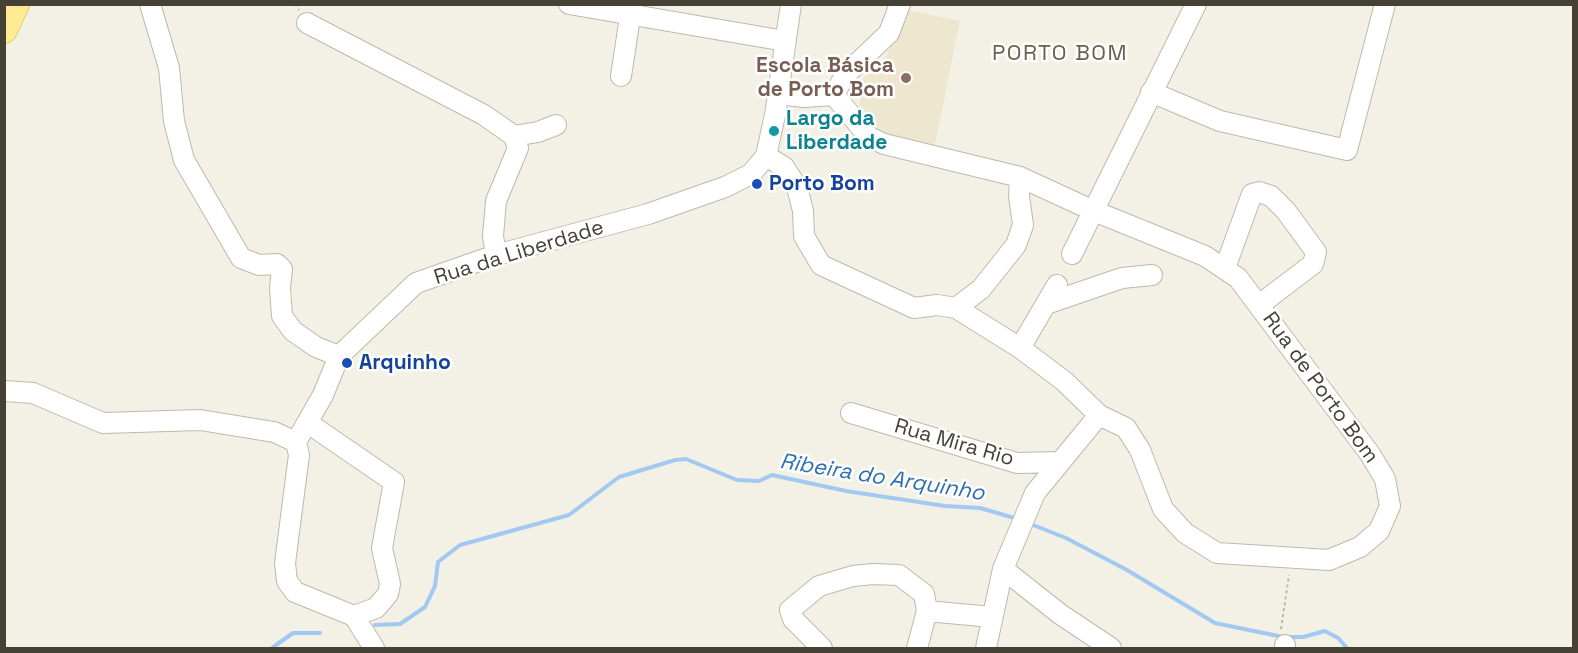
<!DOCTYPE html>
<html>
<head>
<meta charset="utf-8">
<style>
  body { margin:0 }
  #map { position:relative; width:1578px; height:653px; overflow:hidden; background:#f3f1e6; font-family:"Space Grotesk",sans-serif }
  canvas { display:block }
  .frame { position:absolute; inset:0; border:6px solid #464135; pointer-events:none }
</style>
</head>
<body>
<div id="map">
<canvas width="1578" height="653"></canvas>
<div class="frame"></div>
</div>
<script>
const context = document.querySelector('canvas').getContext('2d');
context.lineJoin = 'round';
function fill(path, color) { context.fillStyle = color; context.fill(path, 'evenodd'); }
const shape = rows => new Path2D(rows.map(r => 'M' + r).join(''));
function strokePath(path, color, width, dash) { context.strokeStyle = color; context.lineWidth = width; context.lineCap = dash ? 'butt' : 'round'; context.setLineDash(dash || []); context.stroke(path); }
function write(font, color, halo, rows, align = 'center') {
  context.font = font + ' "Space Grotesk",sans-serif'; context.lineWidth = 5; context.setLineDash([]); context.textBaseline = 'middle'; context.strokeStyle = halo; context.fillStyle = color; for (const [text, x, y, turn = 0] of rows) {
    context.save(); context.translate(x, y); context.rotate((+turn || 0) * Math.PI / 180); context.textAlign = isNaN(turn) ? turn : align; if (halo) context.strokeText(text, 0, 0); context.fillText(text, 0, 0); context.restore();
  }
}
const education = shape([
  [907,10,960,21,934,149,877,132,865,118,860,105,860,84,873,63,883,64]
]);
const stream = shape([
  [1028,523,1066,538,1127,570,1215,623,1283,637,1303,637,1325,631,1338,638,1347,648],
  [375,625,400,624,425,607,435,586,438,562,460,545,569,515,619,477,675,460,686,459,737,480,759,481,772,475,846,491,945,506,980,508,1018,519],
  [272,648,293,633,320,633]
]);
const path = shape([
  [295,4,299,10],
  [1281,629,1289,575]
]);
const minor = shape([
  [150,4,169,68,174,121,184,160,241,258,259,265,277,264,282,269,280,288,282,316,293,331,316,347,339,356],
  [569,4,785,41],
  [307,23,484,115,514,136,518,148,496,201,493,236,496,255],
  [621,76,632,4],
  [1151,92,1220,121,1347,150,1385,4],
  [778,94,804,97,834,95],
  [834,95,845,75,889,33,900,4],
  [514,136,538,132,556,125],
  [766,156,784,167,797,187,803,211,804,236,821,265,914,308,937,305,956,308,1020,348,1064,381,1099,415,1126,428,1140,450,1163,509,1185,533,1217,553,1329,560,1360,547,1379,531,1390,506,1385,479,1370,454,1238,278,1205,256,1094,211,1020,177,884,144,869,137,834,95],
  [1072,254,1196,4],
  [1225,268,1252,194,1259,192,1271,196,1286,211,1316,252,1313,264,1259,305],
  [1046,304,1122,278,1152,275],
  [956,308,981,289,1016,245,1023,225,1019,196,1020,177],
  [1020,348,1057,285],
  [4,391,33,393,103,423,200,420,274,432,296,442],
  [851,413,1017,463,1060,462],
  [308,423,394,482,382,548,390,584,388,594,376,608,354,616],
  [1003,569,1060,614,1111,648],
  [927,611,992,617],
  [374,648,354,616,295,592,287,581,285,563,299,455,296,442,323,395,339,356,416,283,496,255,648,214,725,187,751,174,766,156,775,115,791,4],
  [822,648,793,619,790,610,819,586,853,576,873,574,899,575,924,594,927,611,917,648],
  [986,648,1003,569,1035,493,1099,415],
  [1285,648,1285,645]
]);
const major = shape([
  [4,30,16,4]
]);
const markers = [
  [906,78,6,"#8d6e63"],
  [774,131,6,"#0f9aa8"],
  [757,184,6,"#1a4fb4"],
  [347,363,6,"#1a4fb4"]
];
const educationNames = [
  ["Escola Básica",894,66],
  ["de Porto Bom",894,90]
];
const cultureNames = [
  ["Largo da",786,119],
  ["Liberdade",786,143]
];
const transitNames = [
  ["Porto Bom",769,184],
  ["Arquinho",359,363]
];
const streetNames = [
  ["Rua da Liberdade",519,253,-17],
  ["Rua de Porto Bom",1320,388,54],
  ["Rua Mira Rio",954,443,16]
];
const neighbourhoodNames = [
  ["PORTO BOM",1060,54]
];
const waterNames = [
  ["Ribeira do Arquinho",882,478,9]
];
fill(education, '#ede7d0');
strokePath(stream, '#a2c9f1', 4);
strokePath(minor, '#bfb9a9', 22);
strokePath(major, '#e5ca63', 28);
strokePath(path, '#c1b79a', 2, [3, 3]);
strokePath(minor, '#fff', 20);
strokePath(major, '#ffeb94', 26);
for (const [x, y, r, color] of markers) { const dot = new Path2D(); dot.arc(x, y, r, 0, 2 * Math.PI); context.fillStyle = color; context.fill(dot); strokePath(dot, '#fff', 2); }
write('bold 21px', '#785e54', '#fff', educationNames, 'right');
write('bold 21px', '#0d838f', '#fff', cultureNames, 'left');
write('bold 21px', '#164399', '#fff', transitNames, 'left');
write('21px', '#464135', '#fff', streetNames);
context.letterSpacing = '1.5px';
write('22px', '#69604d', '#fff', neighbourhoodNames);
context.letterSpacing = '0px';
write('italic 22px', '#2e6eb3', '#fff', waterNames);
</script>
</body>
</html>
